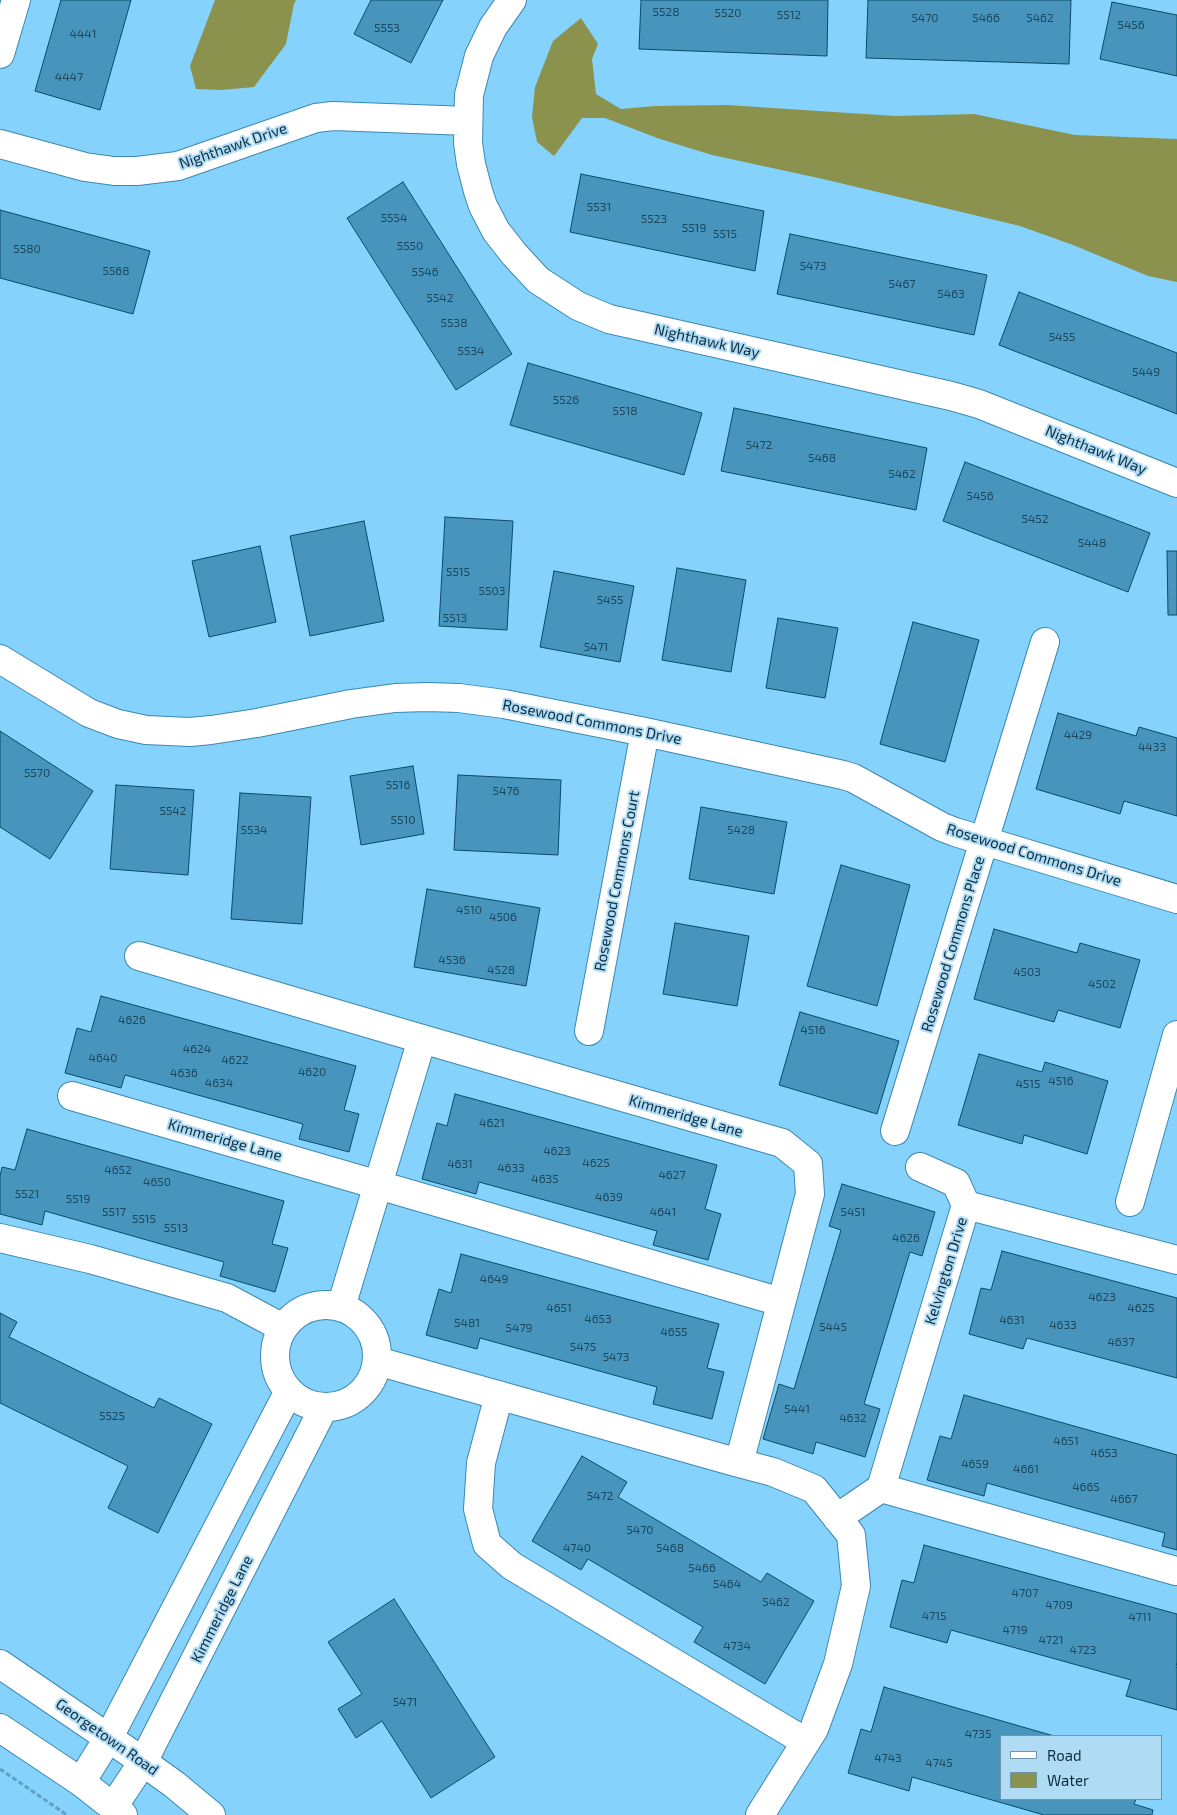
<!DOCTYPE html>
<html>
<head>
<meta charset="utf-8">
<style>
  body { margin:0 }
  #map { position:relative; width:1177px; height:1815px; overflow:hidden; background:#85d2fd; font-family:"Exo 2",sans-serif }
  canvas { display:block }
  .legend { position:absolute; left:1000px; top:1735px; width:162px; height:65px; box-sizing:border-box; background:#afdbf5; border:1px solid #6e96ac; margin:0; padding:6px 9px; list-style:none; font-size:15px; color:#0d2e3f }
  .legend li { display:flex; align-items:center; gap:10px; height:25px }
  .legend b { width:25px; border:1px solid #6e96ac }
</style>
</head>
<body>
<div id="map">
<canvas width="1177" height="1815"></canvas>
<ul class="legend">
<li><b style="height:6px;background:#fff"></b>Road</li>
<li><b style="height:14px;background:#8a924e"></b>Water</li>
</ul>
</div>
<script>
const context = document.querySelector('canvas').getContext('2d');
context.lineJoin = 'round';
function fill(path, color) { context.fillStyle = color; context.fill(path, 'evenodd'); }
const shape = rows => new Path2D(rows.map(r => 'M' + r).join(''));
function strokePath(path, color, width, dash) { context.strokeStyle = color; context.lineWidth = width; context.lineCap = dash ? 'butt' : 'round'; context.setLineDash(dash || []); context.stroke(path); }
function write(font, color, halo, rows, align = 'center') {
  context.font = font + ' "Exo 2",sans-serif'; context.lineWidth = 4; context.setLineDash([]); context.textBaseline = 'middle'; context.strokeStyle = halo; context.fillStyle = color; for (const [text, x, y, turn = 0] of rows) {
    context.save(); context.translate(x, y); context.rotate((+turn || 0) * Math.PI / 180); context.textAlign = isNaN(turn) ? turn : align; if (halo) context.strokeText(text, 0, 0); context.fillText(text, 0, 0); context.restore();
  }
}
const water = shape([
  [215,0,296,0,294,4,286,44,254,87,221,90,196,89,190,66],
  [581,18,598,44,592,59,596,94,621,109,655,106,727,105,895,116,974,114,1075,135,1177,139,1177,282,1148,276,1073,245,1020,226,823,179,712,155,660,139,605,118,582,118,554,156,537,142,532,117,535,87,553,41]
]);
const building = shape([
  [61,0,131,0,100,110,35,91,61,0],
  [371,0,443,0,411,63,354,34,371,0],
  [641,0,828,0,827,56,639,49,641,0],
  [868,0,1071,0,1069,64,866,58,868,0],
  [1112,2,1177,15,1177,76,1100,59,1112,2],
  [581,174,764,211,755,271,570,232,581,174],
  [403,182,512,354,456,390,347,218,403,182],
  [0,210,150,251,133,314,0,278,0,210],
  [790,234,987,275,974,335,777,294,790,234],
  [1019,292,1177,353,1177,414,999,345,1019,292],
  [528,363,702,413,684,475,510,425,528,363],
  [734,408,927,448,916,510,721,471,734,408],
  [965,462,1150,533,1128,592,943,521,965,462],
  [445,517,513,521,507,630,439,626,445,517],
  [364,521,384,621,310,636,290,536,364,521],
  [260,546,276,622,209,637,192,561,260,546],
  [1167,551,1177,551,1177,615,1168,615,1167,551],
  [677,568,746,580,731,672,662,660,677,568],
  [554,571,634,586,620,662,540,647,554,571],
  [778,618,838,628,825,698,766,688,778,618],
  [913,622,979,640,945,762,880,744,913,622],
  [1058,713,1136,736,1139,727,1177,738,1177,816,1124,801,1120,814,1036,789,1058,713],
  [0,731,93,791,50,859,0,827,0,731],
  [413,766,424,834,361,845,350,776,413,766],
  [458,775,561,780,558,855,454,850,458,775],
  [116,785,194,790,188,875,110,869,116,785],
  [240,793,311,797,302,924,231,919,240,793],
  [701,807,787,822,774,894,689,879,701,807],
  [841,865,910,885,877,1006,807,986,841,865],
  [427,889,540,908,526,986,414,967,427,889],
  [675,923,749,936,737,1006,663,994,675,923],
  [994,929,1077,953,1080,943,1140,960,1120,1028,1058,1010,1054,1022,974,999,994,929],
  [101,996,356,1066,344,1110,359,1114,349,1152,299,1139,303,1124,125,1075,121,1088,65,1073,77,1028,91,1032,101,996],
  [800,1012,899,1041,877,1114,779,1085,800,1012],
  [979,1054,1042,1072,1045,1062,1108,1081,1087,1154,1024,1135,1022,1144,958,1125,979,1054],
  [455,1094,717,1165,705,1209,721,1214,708,1260,653,1245,657,1231,479,1182,476,1194,422,1179,437,1123,447,1126,455,1094],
  [27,1129,284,1201,272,1244,288,1248,275,1292,220,1276,224,1262,45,1211,42,1225,0,1214,0,1176,2,1167,15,1170,27,1129],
  [842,1184,935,1212,922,1256,910,1252,864,1404,880,1409,865,1457,816,1442,813,1454,763,1439,779,1384,794,1389,841,1230,829,1226,842,1184],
  [1002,1251,1177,1298,1177,1378,1027,1338,1023,1349,969,1334,981,1288,991,1290,1002,1251],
  [461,1254,719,1324,707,1368,724,1372,712,1419,653,1404,657,1387,480,1338,477,1349,426,1335,439,1289,451,1293,461,1254],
  [0,1313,17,1322,9,1337,154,1408,159,1398,212,1424,158,1533,108,1508,128,1466,0,1403,0,1313],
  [964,1395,1177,1455,1177,1550,1162,1546,1165,1533,987,1483,984,1496,927,1480,940,1436,951,1439,964,1395],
  [582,1456,627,1482,618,1497,761,1582,767,1573,814,1601,765,1684,694,1642,703,1627,588,1559,581,1570,532,1541,582,1456],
  [924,1545,1177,1614,1177,1662,1176,1667,1177,1668,1177,1710,1126,1696,1131,1680,951,1630,947,1643,890,1627,902,1580,914,1583,924,1545],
  [394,1599,495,1757,431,1798,382,1721,356,1738,338,1709,362,1694,328,1642,394,1599],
  [884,1687,1054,1736,1001,1736,1001,1799,1136,1799,1134,1804,1153,1810,1152,1815,1044,1815,912,1777,909,1791,848,1773,861,1729,871,1732,884,1687]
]);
const path = shape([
  [0,1769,67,1815]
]);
const minor = shape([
  [512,0,493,27,479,56,469,95,468,143,471,164,478,191,483,206,496,231,514,254,538,280,578,306,609,319,951,396,979,404,1177,483],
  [0,54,16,0],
  [0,144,85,167,114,171,137,171,178,166,316,118,333,116,468,121],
  [0,659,89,713,118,724,146,730,190,732,211,730,257,723,351,704,395,698,427,697,459,698,504,704,645,732,843,775,853,778,942,827,955,832,1177,899],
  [139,956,422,1039,341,1307],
  [589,1031,645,732],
  [72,1096,781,1302],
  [895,1131,1045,642],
  [920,1167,956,1183,966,1205],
  [1130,1202,1177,1035],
  [0,1238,90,1259,227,1298,283,1328],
  '275 1356a51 51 0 1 1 102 0a51 51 0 1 1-102 0Z',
  [377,1361,739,1463,810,1194,808,1164,782,1143,422,1039],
  [499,1395,481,1463,478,1509,487,1544,512,1566,806,1742],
  [739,1463,773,1472,814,1489,851,1535,856,1586,838,1664,814,1729,760,1815],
  [881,1488,966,1205,1177,1260],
  [837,1518,881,1488,1176,1571],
  [81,1782,109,1737,289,1391],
  [113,1807,143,1762,324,1407]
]);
const secondary = shape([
  [0,1664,132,1754,175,1785,211,1815],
  [0,1728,81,1782,123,1815]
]);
const numberNames = [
  ["5528",666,12],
  ["5520",728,13],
  ["5512",789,15],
  ["5470",925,18],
  ["5466",986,18],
  ["5462",1040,18],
  ["5456",1131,25],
  ["5553",387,28],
  ["4441",83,34],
  ["4447",69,77],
  ["5531",599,207],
  ["5554",394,218],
  ["5523",654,219],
  ["5519",694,228],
  ["5515",725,234],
  ["5550",410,246],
  ["5580",27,249],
  ["5473",813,266],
  ["5568",116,271],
  ["5546",425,272],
  ["5467",902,284],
  ["5463",951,294],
  ["5542",440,298],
  ["5538",454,323],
  ["5455",1062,337],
  ["5534",471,351],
  ["5449",1146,372],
  ["5526",566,400],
  ["5518",625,411],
  ["5472",759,445],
  ["5468",822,458],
  ["5462",902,474],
  ["5456",980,496],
  ["5452",1035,519],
  ["5448",1092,543],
  ["5515",458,572],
  ["5503",492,591],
  ["5455",610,600],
  ["5513",455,618],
  ["5471",596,647],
  ["4429",1078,735],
  ["4433",1152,747],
  ["5570",37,773],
  ["5516",398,785],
  ["5476",506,791],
  ["5542",173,811],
  ["5510",403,820],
  ["5534",254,830],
  ["5428",741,830],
  ["4510",469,910],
  ["4506",503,917],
  ["4536",452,960],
  ["4528",501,970],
  ["4503",1027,972],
  ["4502",1102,984],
  ["4626",132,1020],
  ["4516",813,1030],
  ["4624",197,1049],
  ["4640",103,1058],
  ["4622",235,1060],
  ["4620",312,1072],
  ["4636",184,1073],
  ["4516",1061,1081],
  ["4634",219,1083],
  ["4515",1028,1084],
  ["4621",492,1123],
  ["4623",557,1151],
  ["4625",596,1163],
  ["4631",460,1164],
  ["4633",511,1168],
  ["4652",118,1170],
  ["4627",672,1175],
  ["4635",545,1179],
  ["4650",157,1182],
  ["5521",27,1194],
  ["4639",609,1197],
  ["5519",78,1199],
  ["5517",114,1212],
  ["4641",663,1212],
  ["5451",853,1212],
  ["5515",144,1219],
  ["5513",176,1228],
  ["4626",906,1238],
  ["4649",494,1279],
  ["4623",1102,1297],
  ["4651",559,1308],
  ["4625",1141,1308],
  ["4653",598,1319],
  ["4631",1012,1320],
  ["5481",467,1323],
  ["4633",1063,1325],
  ["5445",833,1327],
  ["5479",519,1328],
  ["4655",674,1332],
  ["4637",1121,1342],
  ["5475",583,1347],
  ["5473",616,1357],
  ["5441",797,1409],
  ["5525",112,1416],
  ["4632",853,1418],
  ["4651",1066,1441],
  ["4653",1104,1453],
  ["4659",975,1464],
  ["4661",1026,1469],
  ["4665",1086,1487],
  ["5472",600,1496],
  ["4667",1124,1499],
  ["5470",640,1530],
  ["4740",577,1548],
  ["5468",670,1548],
  ["5466",702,1568],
  ["5464",727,1584],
  ["4707",1025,1593],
  ["5462",776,1602],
  ["4709",1059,1605],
  ["4715",934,1616],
  ["4711",1140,1617],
  ["4719",1015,1630],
  ["4721",1051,1640],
  ["4734",737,1646],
  ["4723",1083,1650],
  ["5471",405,1702],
  ["4735",978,1734],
  ["4743",888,1758],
  ["4745",939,1763]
];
const streetNames = [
  ["Nighthawk Drive",233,146,-19],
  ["Nighthawk Way",707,341,13],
  ["Nighthawk Way",1096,450,22],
  ["Rosewood Commons Drive",592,722,11],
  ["Rosewood Commons Drive",1034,855,17],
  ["Rosewood Commons Court",617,881,-79],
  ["Rosewood Commons Place",953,944,-73],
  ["Kimmeridge Lane",686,1116,16],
  ["Kimmeridge Lane",225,1140,16],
  ["Kelvington Drive",946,1271,-73],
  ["Kimmeridge Lane",222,1609,-63],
  ["Georgetown Road",107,1737,35]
];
fill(water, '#8a924e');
fill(building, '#4794bd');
strokePath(building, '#0a4c69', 1);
strokePath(minor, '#3b89b1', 30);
strokePath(secondary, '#3b89b1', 30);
strokePath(path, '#60a0c3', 3, [5, 2.5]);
strokePath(minor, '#fff', 28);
strokePath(secondary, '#fff', 28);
write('12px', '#1c485e', null, numberNames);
write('15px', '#0d2e3f', '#afdbf5', streetNames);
</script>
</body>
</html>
